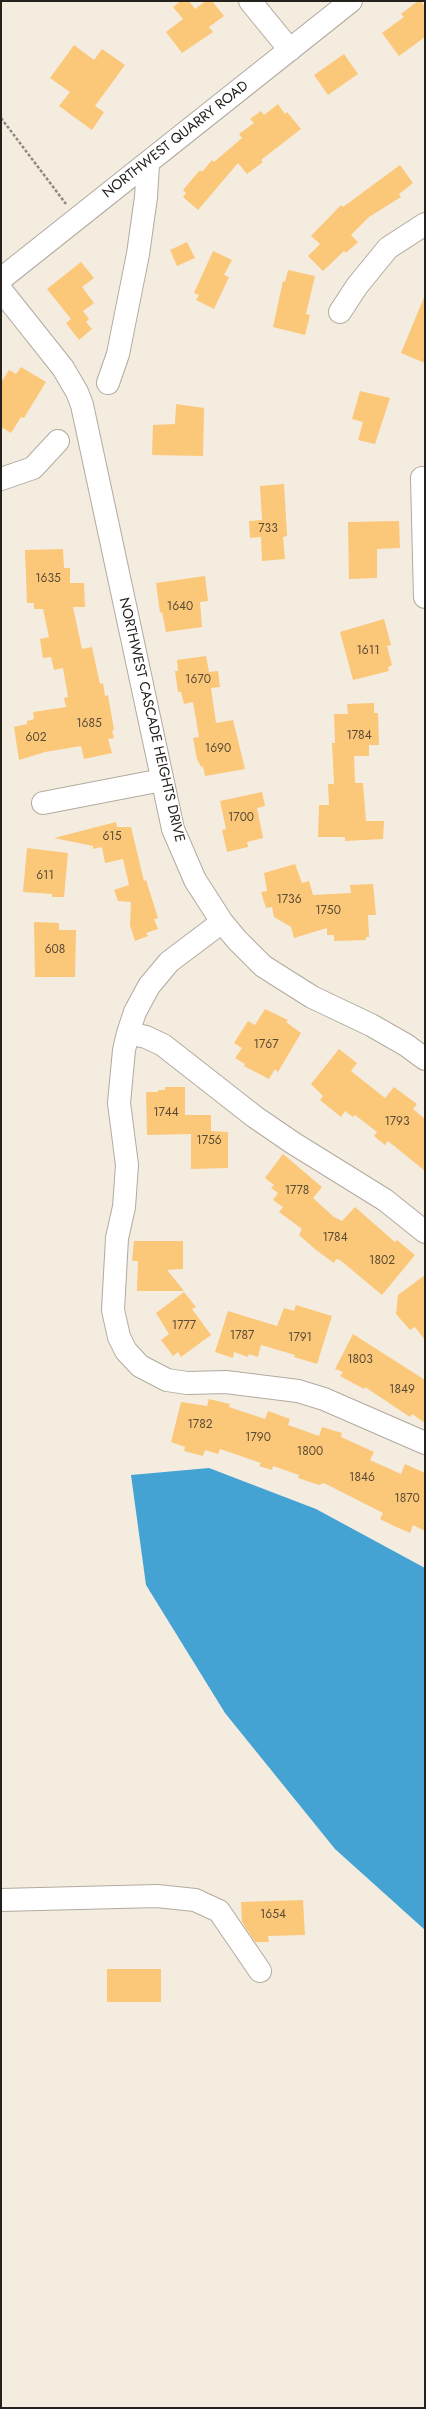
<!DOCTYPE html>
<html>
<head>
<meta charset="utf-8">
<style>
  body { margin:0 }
  #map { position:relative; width:426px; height:2409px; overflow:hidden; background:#f5ece0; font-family:Jost,sans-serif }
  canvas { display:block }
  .frame { position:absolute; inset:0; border:2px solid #25221e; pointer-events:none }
</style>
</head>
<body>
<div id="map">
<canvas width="426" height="2409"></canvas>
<div class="frame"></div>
</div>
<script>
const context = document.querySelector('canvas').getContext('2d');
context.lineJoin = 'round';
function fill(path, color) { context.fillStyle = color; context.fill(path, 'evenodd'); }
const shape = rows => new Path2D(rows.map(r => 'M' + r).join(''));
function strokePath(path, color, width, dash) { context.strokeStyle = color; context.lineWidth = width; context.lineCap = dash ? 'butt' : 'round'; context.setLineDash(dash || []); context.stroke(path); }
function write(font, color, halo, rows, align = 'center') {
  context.font = font + ' Jost,sans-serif'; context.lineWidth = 3; context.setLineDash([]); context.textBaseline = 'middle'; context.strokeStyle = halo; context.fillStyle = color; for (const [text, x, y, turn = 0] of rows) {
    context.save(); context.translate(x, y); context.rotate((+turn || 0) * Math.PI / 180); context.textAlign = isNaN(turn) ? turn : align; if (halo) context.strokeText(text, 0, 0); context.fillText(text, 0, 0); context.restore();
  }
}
const water = shape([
  [209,1468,316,1509,425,1568,425,1930,335,1849,225,1713,146,1585,131,1475]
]);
const building = shape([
  [181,1,189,1,195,9,206,1,212,1,224,16,209,27,213,32,182,53,166,32,183,19,173,7],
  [418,1,421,1,425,7,425,37,399,56,382,33,404,17,401,14],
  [74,45,94,60,102,49,125,65,95,106,104,112,92,130,59,106,70,92,50,78],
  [344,54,358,74,328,95,314,75],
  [278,104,285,114,287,112,301,129,261,160,263,162,247,174,238,163,198,210,183,197,186,193,183,190,200,170,202,172,212,160,214,162,242,138,239,134,254,123,250,119,261,111,264,115],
  [400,165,413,183,399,194,401,197,369,217,351,235,358,242,346,253,344,251,323,271,308,256,320,244,311,236,341,205,343,207],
  [187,242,195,258,177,266,170,250],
  [213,251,232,260,224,275,229,277,214,309,196,300,199,295,194,293],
  [81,262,94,278,82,287,94,303,83,311,89,319,86,322,92,329,79,340,66,323,71,319,47,289],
  [288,270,315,276,306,314,310,315,305,335,273,327,283,281,285,282],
  [425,295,425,363,401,353],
  [21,367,46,382,24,418,21,417,11,433,1,427,1,382,9,370,16,374],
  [360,391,390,398,375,444,358,440,363,422,352,419],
  [176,404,204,408,203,456,152,455,153,425,175,424],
  [284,484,287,536,283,537,285,559,262,561,261,537,250,538,249,521,262,520,260,486],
  [399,521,400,548,377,549,377,578,349,579,348,522],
  [63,549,64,568,70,568,70,583,84,583,85,607,73,607,82,649,92,647,100,684,103,683,105,696,108,695,114,730,112,731,114,738,108,739,112,753,84,759,81,746,45,752,19,760,14,727,27,724,27,721,34,719,33,712,66,707,64,698,68,697,63,668,54,670,51,657,43,658,40,639,49,637,43,609,34,609,34,603,27,603,25,550],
  [205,576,208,601,200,602,202,627,166,632,162,612,160,613,156,583],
  [384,619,391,645,387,646,392,665,388,667,389,671,353,680,340,632],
  [206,656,209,672,218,671,220,687,211,688,216,723,233,720,245,769,205,776,203,766,201,767,197,759,193,738,199,737,193,702,184,704,181,692,178,692,175,671,178,671,177,660],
  [374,703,374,713,378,713,379,745,369,745,369,756,354,756,355,783,363,783,366,821,384,821,383,839,345,841,345,837,318,837,319,805,329,805,328,784,334,784,332,743,335,743,334,714,348,714,347,704],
  [262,792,265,806,257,808,263,838,247,842,248,847,227,852,222,830,226,829,220,801],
  [116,822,117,827,131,827,144,881,146,880,158,918,154,919,158,929,146,933,148,936,135,941,130,925,131,902,118,901,114,890,129,885,123,859,105,863,102,847,93,849,93,846,54,838],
  [27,848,68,853,64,897,52,897,52,894,23,892],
  [295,864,302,883,309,881,313,895,351,893,350,885,373,884,376,915,368,915,369,937,366,937,366,940,334,941,334,935,327,935,327,928,294,938,291,927,274,917,272,907,266,908,261,892,267,891,264,873],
  [34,922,59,923,59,930,76,930,75,977,35,977],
  [265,1009,288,1020,286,1022,301,1033,278,1072,275,1069,269,1079,244,1066,245,1064,235,1058,242,1048,234,1043,248,1021,255,1025],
  [339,1049,357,1063,351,1071,385,1098,394,1087,417,1104,413,1109,425,1119,425,1171,388,1141,385,1145,374,1136,377,1132,355,1115,353,1117,345,1111,341,1117,320,1100,323,1096,311,1084],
  [165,1087,185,1087,185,1115,211,1115,211,1131,228,1132,228,1168,191,1169,191,1134,147,1135,146,1092,158,1092,158,1090,165,1090],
  [283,1154,322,1187,313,1198,334,1217,342,1221,355,1207,395,1242,397,1240,415,1255,382,1295,340,1260,336,1259,334,1263,316,1250,299,1235,302,1229,279,1212,283,1207,273,1200,278,1193,271,1188,274,1185,265,1178],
  [134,1241,183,1241,183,1269,167,1270,184,1291,137,1291,138,1261,132,1261],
  [425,1275,425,1340,415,1327,410,1330,396,1314,398,1295],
  [184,1292,196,1307,192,1309,211,1335,181,1357,178,1352,173,1356,161,1340,169,1334,156,1313],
  [296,1305,332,1316,317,1364,294,1357,295,1355,261,1345,258,1357,249,1354,248,1357,234,1352,233,1358,215,1352,228,1311,277,1326,284,1308,294,1311],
  [353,1334,425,1380,425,1423,412,1414,410,1417,365,1387,364,1389,340,1376,343,1372,335,1369],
  [209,1399,230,1404,229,1407,265,1419,268,1411,290,1419,288,1425,319,1436,322,1427,342,1433,341,1437,374,1452,370,1460,401,1474,405,1464,425,1473,425,1531,413,1525,410,1533,394,1526,380,1519,383,1513,324,1483,319,1485,298,1478,299,1475,273,1466,272,1470,259,1466,261,1463,220,1449,218,1454,205,1450,203,1456,184,1451,185,1447,171,1442,181,1402,207,1406],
  [303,1900,305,1935,268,1936,269,1942,255,1942,242,1922,241,1902],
  [107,1969,161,1969,161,2002,107,2002]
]);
const path = shape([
  [1,118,66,204]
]);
const minor = shape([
  [250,1,290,50],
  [1,279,351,1],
  [1,290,63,368,77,392,82,405,173,829,195,880,222,922,237,940,263,966,312,997,371,1025,406,1045,425,1059],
  [340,312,357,286,388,248,425,224],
  [108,383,118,354,138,254,146,197,148,164],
  [425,478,422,478,425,597],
  [1,479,33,468,58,441],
  [43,803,162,780],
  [222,922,169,962,149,986,135,1012,128,1033,124,1050,119,1103,127,1165,124,1207,117,1238,113,1310,119,1337,126,1351,140,1366,167,1380,187,1383,226,1382,298,1391,324,1399,425,1443],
  [128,1033,146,1037,163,1045,255,1117,293,1143,385,1200,425,1232],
  [1,1900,157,1896,195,1900,219,1911,260,1971]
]);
const numberNames = [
  ["733",268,529],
  ["1635",48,579],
  ["1640",180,607],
  ["1611",368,651],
  ["1670",198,680],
  ["1685",89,724],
  ["1784",359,736],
  ["602",36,738],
  ["1690",218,749],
  ["1700",241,818],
  ["615",112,837],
  ["611",45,876],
  ["1736",289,900],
  ["1750",328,911],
  ["608",55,950],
  ["1767",266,1045],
  ["1744",166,1113],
  ["1793",397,1122],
  ["1756",209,1141],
  ["1778",297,1191],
  ["1784",335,1238],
  ["1802",382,1261],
  ["1777",184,1326],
  ["1787",242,1336],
  ["1791",300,1338],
  ["1803",360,1360],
  ["1849",402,1390],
  ["1782",200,1425],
  ["1790",258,1438],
  ["1800",310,1452],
  ["1846",362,1478],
  ["1870",407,1499],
  ["1654",273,1915]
];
const streetNames = [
  ["NORTHWEST QUARRY ROAD",176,140,-38],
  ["NORTHWEST CASCADE HEIGHTS DRIVE",151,720,77]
];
fill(water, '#44a3d3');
fill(building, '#fbc779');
strokePath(minor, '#b2aa9f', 24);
strokePath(path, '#8e8880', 2.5, [3, 2]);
strokePath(minor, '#fff', 22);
write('12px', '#5a4b35', null, numberNames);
write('14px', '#25221e', '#fff', streetNames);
</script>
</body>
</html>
